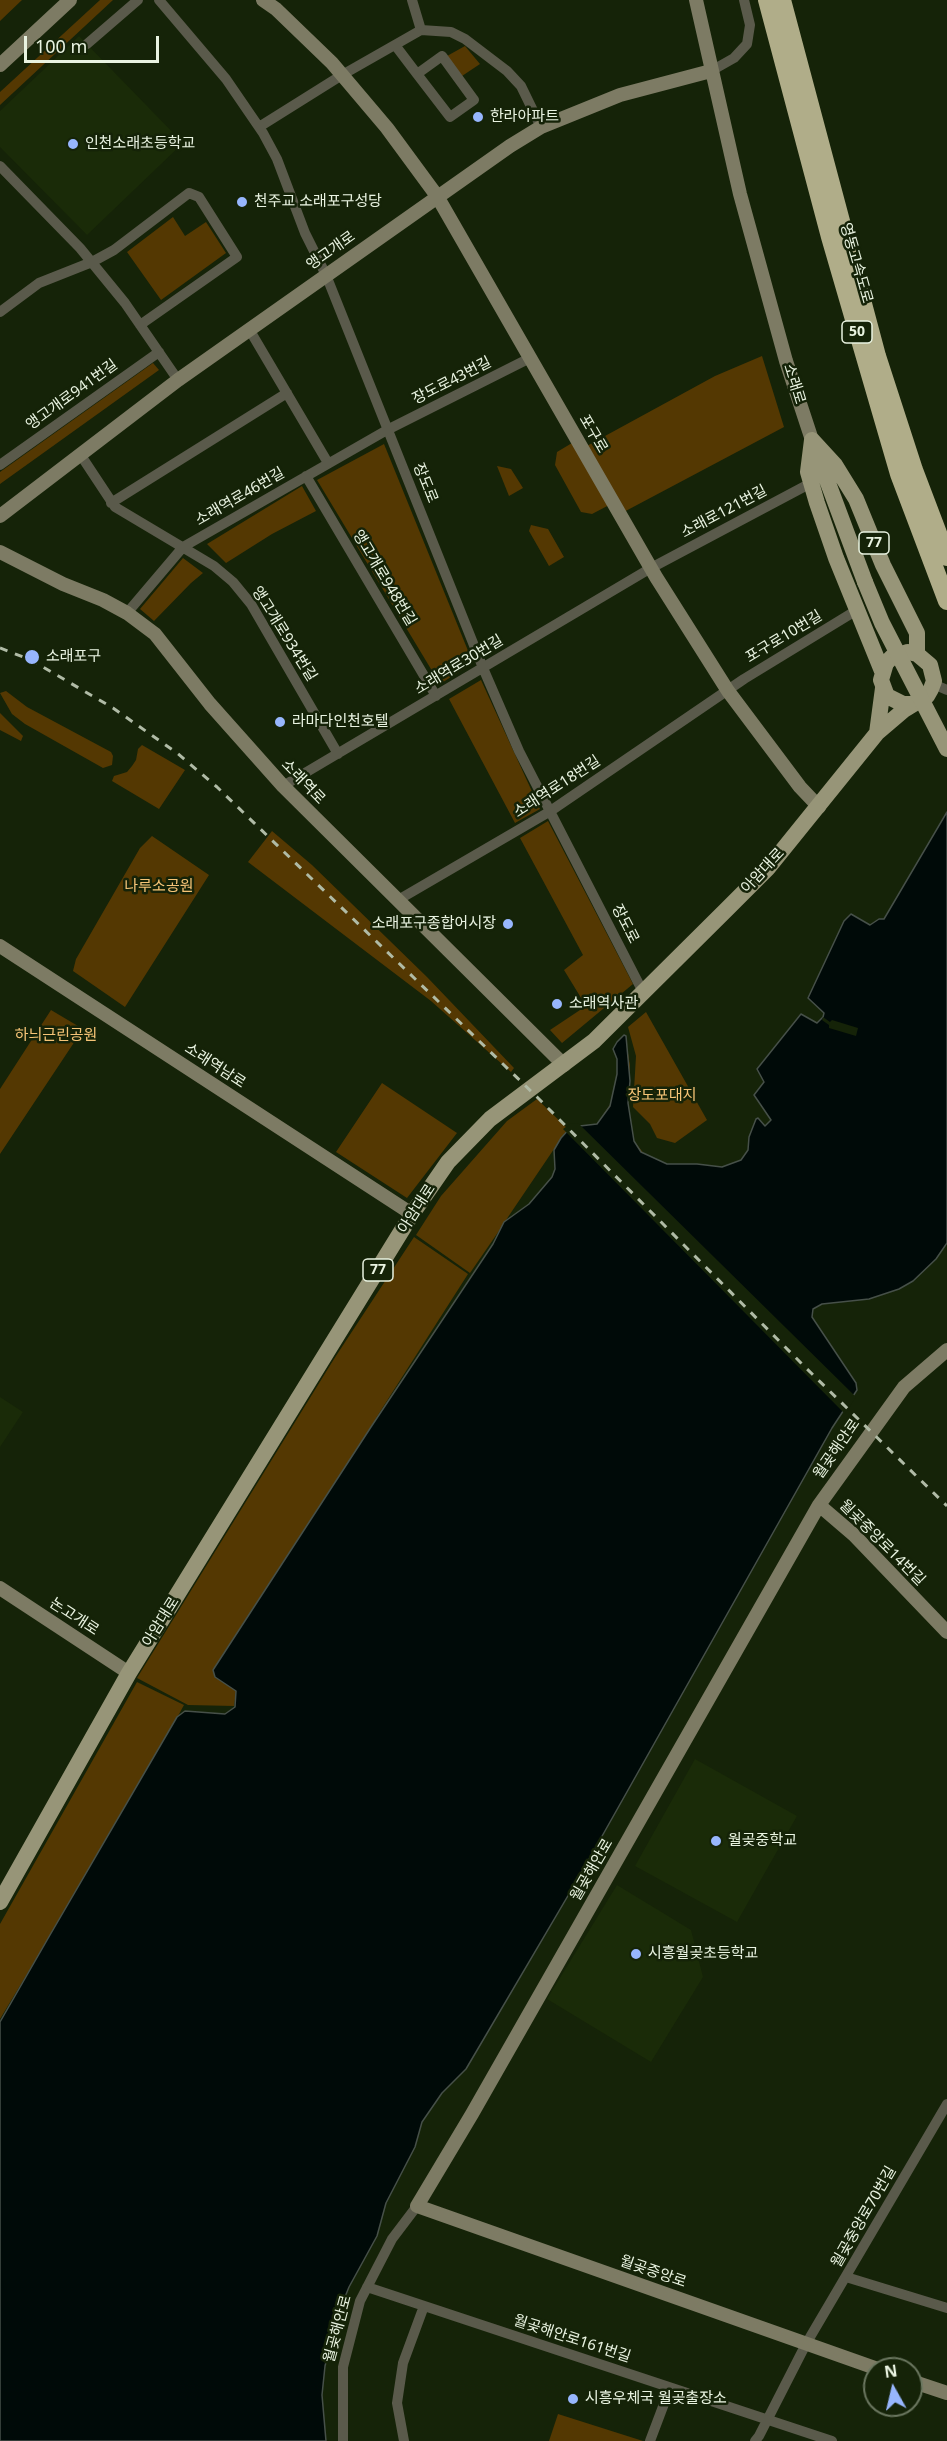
<!DOCTYPE html>
<html>
<head>
<meta charset="utf-8">
<style>
  body { margin:0 }
  #map { position:relative; width:947px; height:2441px; overflow:hidden; background:#152308; font-family:"Noto Sans",sans-serif }
  canvas { display:block }
  .north { position:absolute; left:863px; top:2357px; width:60px; height:60px; box-sizing:border-box; background:#152308; border:2px solid #6a765f; border-radius:50%; rotate:352deg; font-size:16px; font-weight:700; line-height:24px; text-align:center; color:#e9f3e1 }
  .north::after { content:''; display:block; margin:auto; width:21px; height:27px; background:#97b6fd; clip-path:polygon(50% 0,100% 100%,50% 72%,0 100%) }
  .scale { position:absolute; left:24px; top:36px; width:135px; height:27px; box-sizing:border-box; border:3px solid #e9f3e1; border-top:0; padding-left:8px; font-size:18px; line-height:21px; white-space:nowrap; color:#e9f3e1; -webkit-text-stroke:4px #152308; paint-order:stroke }
</style>
</head>
<body>
<div id="map">
<canvas width="947" height="2441"></canvas>
<div class="north">N</div>
<div class="scale">100 m</div>
</div>
<script>
const context = document.querySelector('canvas').getContext('2d');
context.lineJoin = 'round';
function fill(path, color) { context.fillStyle = color; context.fill(path, 'evenodd'); }
const shape = rows => new Path2D(rows.map(r => 'M' + r).join(''));
function strokePath(path, color, width, dash) { context.strokeStyle = color; context.lineWidth = width; context.lineCap = dash ? 'butt' : 'round'; context.setLineDash(dash || []); context.stroke(path); }
function write(font, color, halo, rows, align = 'center') {
  context.font = font + ' "Noto Sans","Noto Sans KR",sans-serif'; context.lineWidth = 5; context.setLineDash([]); context.textBaseline = 'middle'; context.strokeStyle = halo; context.fillStyle = color; for (const [text, x, y, turn = 0] of rows) {
    context.save(); context.translate(x, y); context.rotate((+turn || 0) * Math.PI / 180); context.textAlign = isNaN(turn) ? turn : align; if (halo) context.strokeText(text, 0, 0); context.fillText(text, 0, 0); context.restore();
  }
}
const built = shape([
  [79,36,183,143,87,235,0,147,0,111],
  [0,1397,23,1412,0,1447],
  [695,1759,797,1816,737,1922,635,1866],
  [617,1885,691,1930,703,1977,651,2062,547,1999]
]);
const green = shape([
  [0,0,22,0,0,21],
  [100,0,113,0,0,105,0,92],
  [465,46,480,64,462,76,447,56],
  [173,217,185,236,206,222,226,253,161,300,127,252],
  [762,356,784,427,620,514,613,503,592,514,581,512,555,465,557,452,577,440,583,448,715,376],
  [153,363,159,370,0,484,0,472],
  [384,444,473,663,440,684,317,480],
  [497,466,511,469,523,488,509,496],
  [302,486,316,511,272,534,226,563,207,544],
  [531,525,548,529,564,557,549,566,529,531],
  [183,558,203,573,191,583,154,621,140,609],
  [481,680,540,809,515,823,449,699],
  [6,691,27,707,111,752,113,756,112,765,103,768,25,724,12,714,0,693],
  [0,713,23,736,21,741,0,730],
  [142,745,185,770,159,809,112,781,114,776,127,772,132,766,136,760,138,749],
  [548,821,633,984,562,1043,550,1030,586,1006,564,970,583,955,520,838],
  [272,831,312,865,427,977,514,1068,511,1072,431,1001,248,862],
  [152,836,209,875,125,1007,73,971,76,959,140,848],
  [51,1010,83,1029,0,1154,0,1089],
  [646,1012,707,1120,675,1143,657,1138,650,1124,633,1107,636,1056,628,1027],
  [625,1035,630,1065,628,1103,634,1141,645,1155,262,1741,0,2022,39,1954,0,2019,0,1924,137,1682,184,1705,178,1716,185,1711,225,1714,235,1707,236,1692,234,1706,188,1705,137,1678,334,1359,414,1237,468,1274,374,1421,493,1244,501,1228,470,1273,416,1235,441,1196,507,1121,537,1099,567,1128,597,1124,611,1103,617,1074,617,1059,613,1049],
  [554,1149,555,1169,552,1177,529,1204,506,1220],
  [382,1083,457,1133,407,1198,336,1152],
  [558,2414,643,2441,549,2441]
]);
const water = shape([
  [947,812,947,1243,936,1259,913,1281,899,1289,869,1299,822,1304,813,1309,812,1317,856,1383,857,1390,832,1428,579,1877,466,2069,442,2093,422,2122,415,2147,386,2203,377,2236,349,2287,339,2312,325,2366,322,2395,326,2441,0,2441,0,2022,50,1935,177,1717,185,1711,225,1714,235,1707,236,1691,215,1677,213,1670,371,1427,493,1244,504,1222,529,1204,552,1177,555,1169,554,1150,561,1138,571,1127,597,1124,610,1106,617,1074,617,1059,613,1049,617,1042,624,1035,626,1036,630,1081,628,1103,634,1141,641,1152,667,1164,697,1164,722,1167,741,1160,748,1150,749,1137,756,1119,758,1118,765,1126,771,1120,754,1095,764,1082,757,1069,801,1014,817,1023,823,1017,824,1013,808,998,844,921,851,914,870,925,879,919,884,919,947,812]
]);
const pier = shape([
  [823,1017,830,1022,832,1020,858,1028,856,1036,829,1028,829,1025,822,1020],
  [578,1123,856,1397,845,1414,563,1129,570,1124]
]);
const street = shape([
  [159,0,226,79,263,133,277,159,305,233,326,275,483,668,519,751,643,992],
  [412,0,421,30],
  [421,30,451,32,465,39,507,71,521,86,541,127],
  [87,44,138,0],
  [395,45,417,74,450,117,474,100,442,56,417,74],
  [711,71,734,58,747,44,750,25,744,0],
  [259,127,342,75,421,30],
  [0,166,80,248,125,303,178,380],
  [0,312,39,283,92,262,114,250,189,193,199,197,237,257,140,325],
  [249,329,328,463],
  [80,454,115,507,214,566,233,582,251,604,338,754],
  [0,465,159,352],
  [306,476,436,696],
  [111,503,287,393],
  [127,613,183,547,387,430,530,358],
  [933,684,947,690],
  [283,786,651,568,811,483],
  [398,900,549,812,744,679,857,610],
  [846,2277,947,2308],
  [367,2287,832,2441],
  [343,2441,343,2367,360,2301,392,2239,417,2206],
  [404,2441,397,2403,403,2363,424,2306],
  [650,2441,670,2388],
  [755,2441,759,2436,806,2344,947,2104]
]);
const secondary = shape([
  [263,0,276,9,332,63,387,128,437,196,656,577,728,691,800,787,819,807],
  [696,0,740,194,786,361,812,440],
  [0,65,70,0],
  [0,516,178,380,510,146,541,127,620,95,711,71],
  [0,552,63,584,103,600,127,613,155,634,210,704,283,786,564,1065],
  [0,946,412,1214],
  [819,1505,854,1535,947,1632],
  [0,1588,129,1673],
  [878,2369,417,2206,472,2114,819,1505,904,1387,947,1350],
  [911,2381,947,2393]
]);
const primary = shape([
  [812,440,808,472,817,503,836,558,882,671],
  [812,440,835,465,856,499,883,565,917,633,917,654],
  [815,448,865,582],
  [883,688,877,733,904,710,927,696,931,689,934,681,930,665,917,654,908,652,892,657,886,663,881,680,887,696,903,704,912,704],
  [0,1902,129,1673,412,1214,448,1162,490,1119,594,1041,725,911,768,868,877,733]
]);
const highway = shape([
  [767,0,830,237,899,474,947,601],
  [782,0,877,356,914,470,947,557]
]);
const rail = shape([
  [0,648,31,660,113,708,177,753,217,787,537,1097,803,1365,947,1506]
]);
const primaryBridge = shape([
  [865,582,882,623,947,749]
]);
const markers = [
  [478,117,6,"#97b6fd"],
  [73,144,6,"#97b6fd"],
  [242,202,6,"#97b6fd"],
  [32,657,8,"#97b6fd"],
  [280,722,6,"#97b6fd"],
  [508,924,6,"#97b6fd"],
  [557,1004,6,"#97b6fd"],
  [716,1841,6,"#97b6fd"],
  [636,1954,6,"#97b6fd"],
  [573,2399,6,"#97b6fd"]
];
const shields = [
  [857,332,30],
  [874,543,30],
  [378,1270,30]
];
const shieldNames = [
  ["50",857,332],
  ["77",874,543],
  ["77",378,1270]
];
const poiNames = [
  ["한라아파트",490,117],
  ["인천소래초등학교",85,144],
  ["천주교 소래포구성당",254,202],
  ["소래포구",46,657],
  ["라마다인천호텔",292,722],
  ["소래포구종합어시장",496,924,"right"],
  ["소래역사관",569,1004],
  ["월곶중학교",728,1841],
  ["시흥월곶초등학교",648,1954],
  ["시흥우체국 월곶출장소",585,2399]
];
const streetNames = [
  ["앵고개로",331,251,-35],
  ["영동고속도로",856,263,74],
  ["장도로43번길",452,381,-27],
  ["소래로",794,384,73],
  ["앵고개로941번길",72,395,-36],
  ["포구로",593,434,60],
  ["장도로",425,483,68],
  ["소래역로46번길",240,497,-30],
  ["소래로121번길",724,512,-28],
  ["앵고개로948번길",384,578,59],
  ["앵고개로934번길",284,634,58],
  ["포구로10번길",784,637,-31],
  ["소래역로30번길",459,665,-31],
  ["소래역로",303,782,46],
  ["소래역로18번길",557,787,-33],
  ["아암대로",763,871,-47],
  ["장도로",625,924,63],
  ["소래역남로",215,1066,33],
  ["아암대로",417,1209,-57],
  ["월곶해안로",837,1449,-55],
  ["월곶중앙로14번길",882,1543,45],
  ["논고개로",74,1617,33],
  ["아암대로",161,1622,-58],
  ["월곶해안로",592,1870,-60],
  ["월곶중앙로70번길",864,2217,-60],
  ["월곶중앙로",653,2272,19],
  ["월곶해안로",338,2329,-75],
  ["월곶해안로161번길",572,2339,18]
];
const parkNames = [
  ["나루소공원",159,887],
  ["하늬근린공원",56,1036],
  ["장도포대지",662,1096]
];
fill(built, '#1a2b08');
fill(green, '#543802');
fill(water, '#000a08');
strokePath(water, '#465049', 1.5);
fill(pier, '#152308');
strokePath(street, '#5a5a4b', 10);
strokePath(secondary, '#7d7b64', 14);
strokePath(primary, '#979578', 16);
strokePath(highway, '#b0ad89', 18);
strokePath(rail, '#b0bba6', 3, [8, 8]);
strokePath(primaryBridge, '#979578', 16);
for (const [x, y, r, color] of markers) { const dot = new Path2D(); dot.arc(x, y, r, 0, 2 * Math.PI); context.fillStyle = color; context.fill(dot); strokePath(dot, '#152308', 2); }
for (const [x, y, w] of shields) { const box = new Path2D(); box.roundRect(x - w / 2, y - 11, w, 22, 4.5); context.fillStyle = '#152308'; context.fill(box); strokePath(box, '#e9f3e1', 1.5); }
write('bold 14px', '#e9f3e1', null, shieldNames);
write('15px', '#e9f3e1', '#152308', poiNames, 'left');
write('15px', '#e9f3e1', '#152308', streetNames);
write('15px', '#f6c477', '#152308', parkNames);
</script>
</body>
</html>
